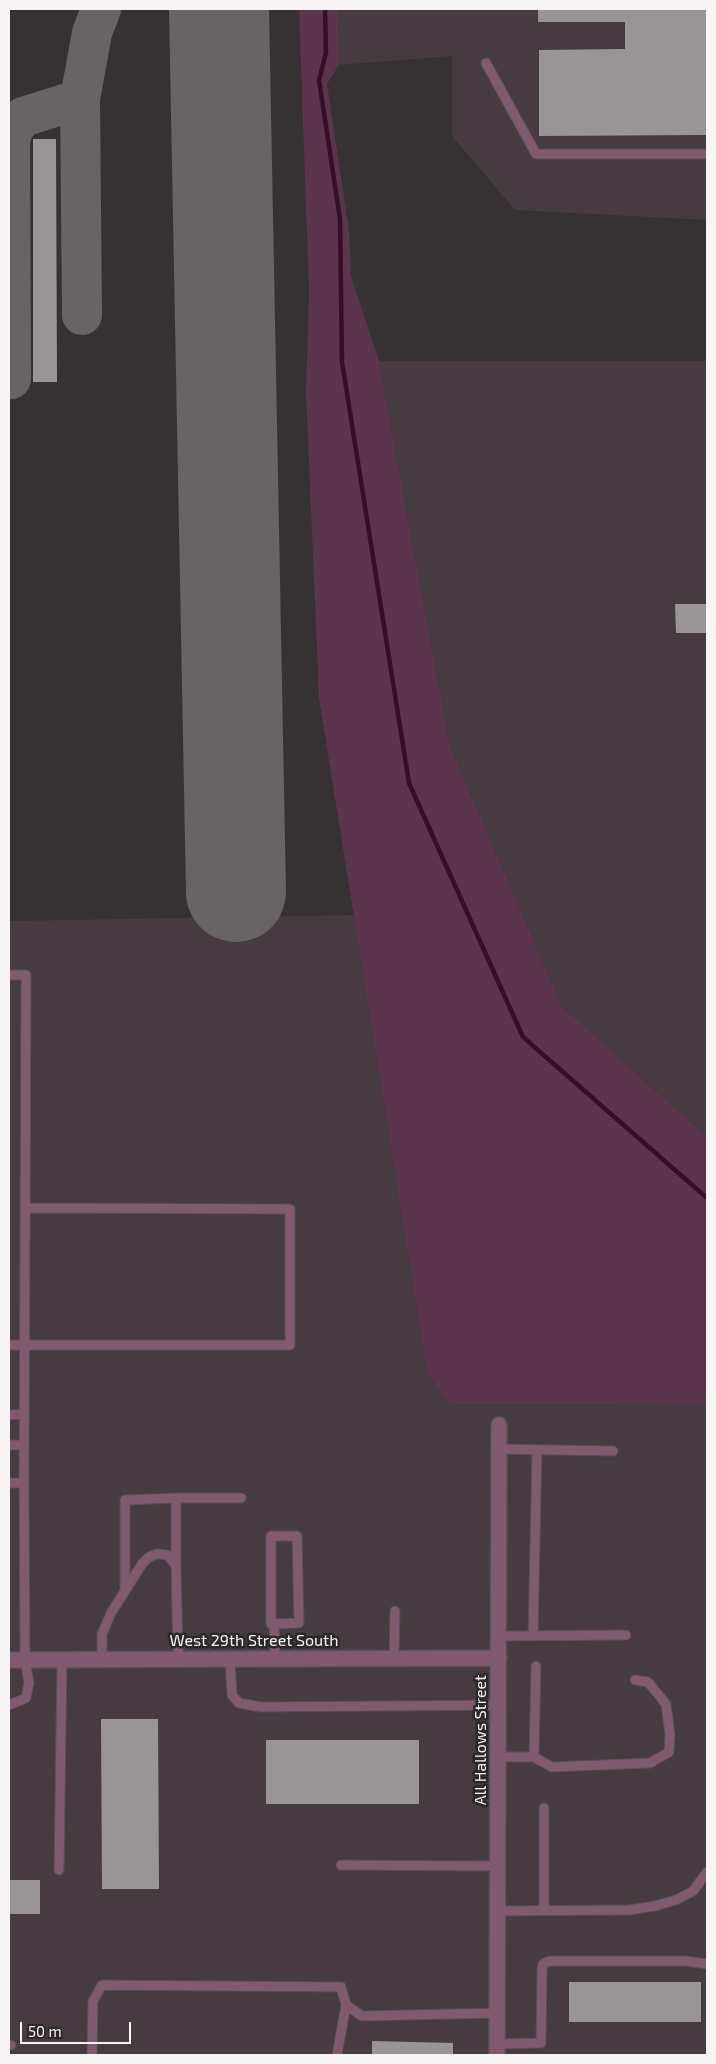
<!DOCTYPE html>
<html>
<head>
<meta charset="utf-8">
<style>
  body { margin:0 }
  #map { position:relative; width:716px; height:2064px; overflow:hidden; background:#363234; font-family:"Exo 2",sans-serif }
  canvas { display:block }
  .frame { position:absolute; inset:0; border:10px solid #f6f4f5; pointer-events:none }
  .scale { position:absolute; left:20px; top:2022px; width:111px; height:22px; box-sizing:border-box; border:2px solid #f6f4f5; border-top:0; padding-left:6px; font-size:15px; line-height:18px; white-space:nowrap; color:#f6f4f5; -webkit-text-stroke:4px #2c282a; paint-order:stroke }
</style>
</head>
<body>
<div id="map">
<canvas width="716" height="2064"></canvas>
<div class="frame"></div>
<div class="scale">50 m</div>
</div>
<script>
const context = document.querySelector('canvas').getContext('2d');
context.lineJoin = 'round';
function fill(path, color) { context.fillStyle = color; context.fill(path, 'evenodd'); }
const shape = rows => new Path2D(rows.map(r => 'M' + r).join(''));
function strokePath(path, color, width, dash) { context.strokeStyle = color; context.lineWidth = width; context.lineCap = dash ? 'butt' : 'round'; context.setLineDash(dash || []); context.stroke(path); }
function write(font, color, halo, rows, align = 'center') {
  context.font = font + ' "Exo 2",sans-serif'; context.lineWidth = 5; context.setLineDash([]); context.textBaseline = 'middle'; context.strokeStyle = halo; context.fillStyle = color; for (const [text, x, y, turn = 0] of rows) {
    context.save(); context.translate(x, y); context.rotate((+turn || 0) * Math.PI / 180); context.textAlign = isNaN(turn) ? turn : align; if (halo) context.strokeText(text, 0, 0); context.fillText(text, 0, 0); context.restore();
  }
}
const built = shape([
  [338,9,707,9,707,220,515,210,452,136,452,56,339,65],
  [379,361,707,361,707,1137,562,1006,450,746],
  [354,915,427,1374,450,1404,707,1405,707,2055,9,2055,9,921]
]);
const green = shape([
  [299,9,338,9,339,65,327,84,349,230,351,276,379,361,450,746,562,1006,707,1137,707,1405,450,1404,427,1374,319,698,306,391,309,290]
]);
const stream = shape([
  [325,9,326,53,319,80,340,219,342,362,409,783,523,1037,707,1198]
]);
const taxiway = shape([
  [82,315,80,99,92,33,101,9],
  [11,379,10,140,14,127,23,117,80,99]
]);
const runway = shape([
  [219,9,236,892]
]);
const building = shape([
  [538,9,707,9,707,135,539,136,539,50,625,49,625,22,538,22],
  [33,139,56,139,57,382,33,382],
  [675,604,707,604,707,633,676,633],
  [101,1719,158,1719,159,1889,102,1889],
  [266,1740,419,1740,419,1804,266,1804],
  [9,1880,40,1880,40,1914,9,1914],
  [569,1982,701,1982,701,2022,569,2022],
  [372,2041,453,2043,453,2055,372,2055]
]);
const lane = shape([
  [486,63,536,154,707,154],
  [9,975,26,975,24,1483],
  [9,1345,290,1345,290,1209,25,1208],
  [9,1415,24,1414],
  [9,1445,24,1445],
  [499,1449,613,1451],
  [9,1483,24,1483,25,1660,29,1683,26,1698,9,1705],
  [271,1536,297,1536,299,1623,271,1624,271,1536],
  [176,1565,176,1498,241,1498],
  [125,1591,125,1500,176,1498],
  [274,1624,275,1659],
  [499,1636,626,1635],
  [533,1636,537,1450],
  [394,1658,395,1611],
  [102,1659,102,1634,111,1613,142,1564,149,1557,157,1554,167,1555,176,1565,178,1659],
  [230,1659,232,1695,239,1703,261,1707,499,1705],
  [499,1757,534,1757,536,1666],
  [534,1757,552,1767,650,1763,669,1752,670,1735,666,1704,648,1682,635,1680],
  [341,1865,498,1866],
  [59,1870,62,1659],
  [544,1910,544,1808],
  [498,1911,629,1910,655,1906,676,1900,693,1891,707,1872],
  [497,2044,541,2043,542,1970,543,1964,549,1961,686,1961,707,1964],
  [9,2045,11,2045],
  [92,2055,93,2001,102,1985,341,1987,346,2005,362,2016,497,2013],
  [337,2055,346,2005]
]);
const street = shape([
  [9,1660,499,1658],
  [497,2055,499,1425]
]);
const streetNames = [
  ["West 29th Street South",254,1641],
  ["All Hallows Street",481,1740,-90]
];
fill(built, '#453b40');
fill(green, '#5a354b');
strokePath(stream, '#380d28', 4.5);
strokePath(taxiway, '#686466', 40);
strokePath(runway, '#686466', 100);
fill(building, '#999496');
strokePath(lane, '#555153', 11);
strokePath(street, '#555153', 18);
strokePath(lane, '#825a70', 9);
strokePath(street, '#825a70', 15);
write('16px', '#f6f4f5', '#2c282a', streetNames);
</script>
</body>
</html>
